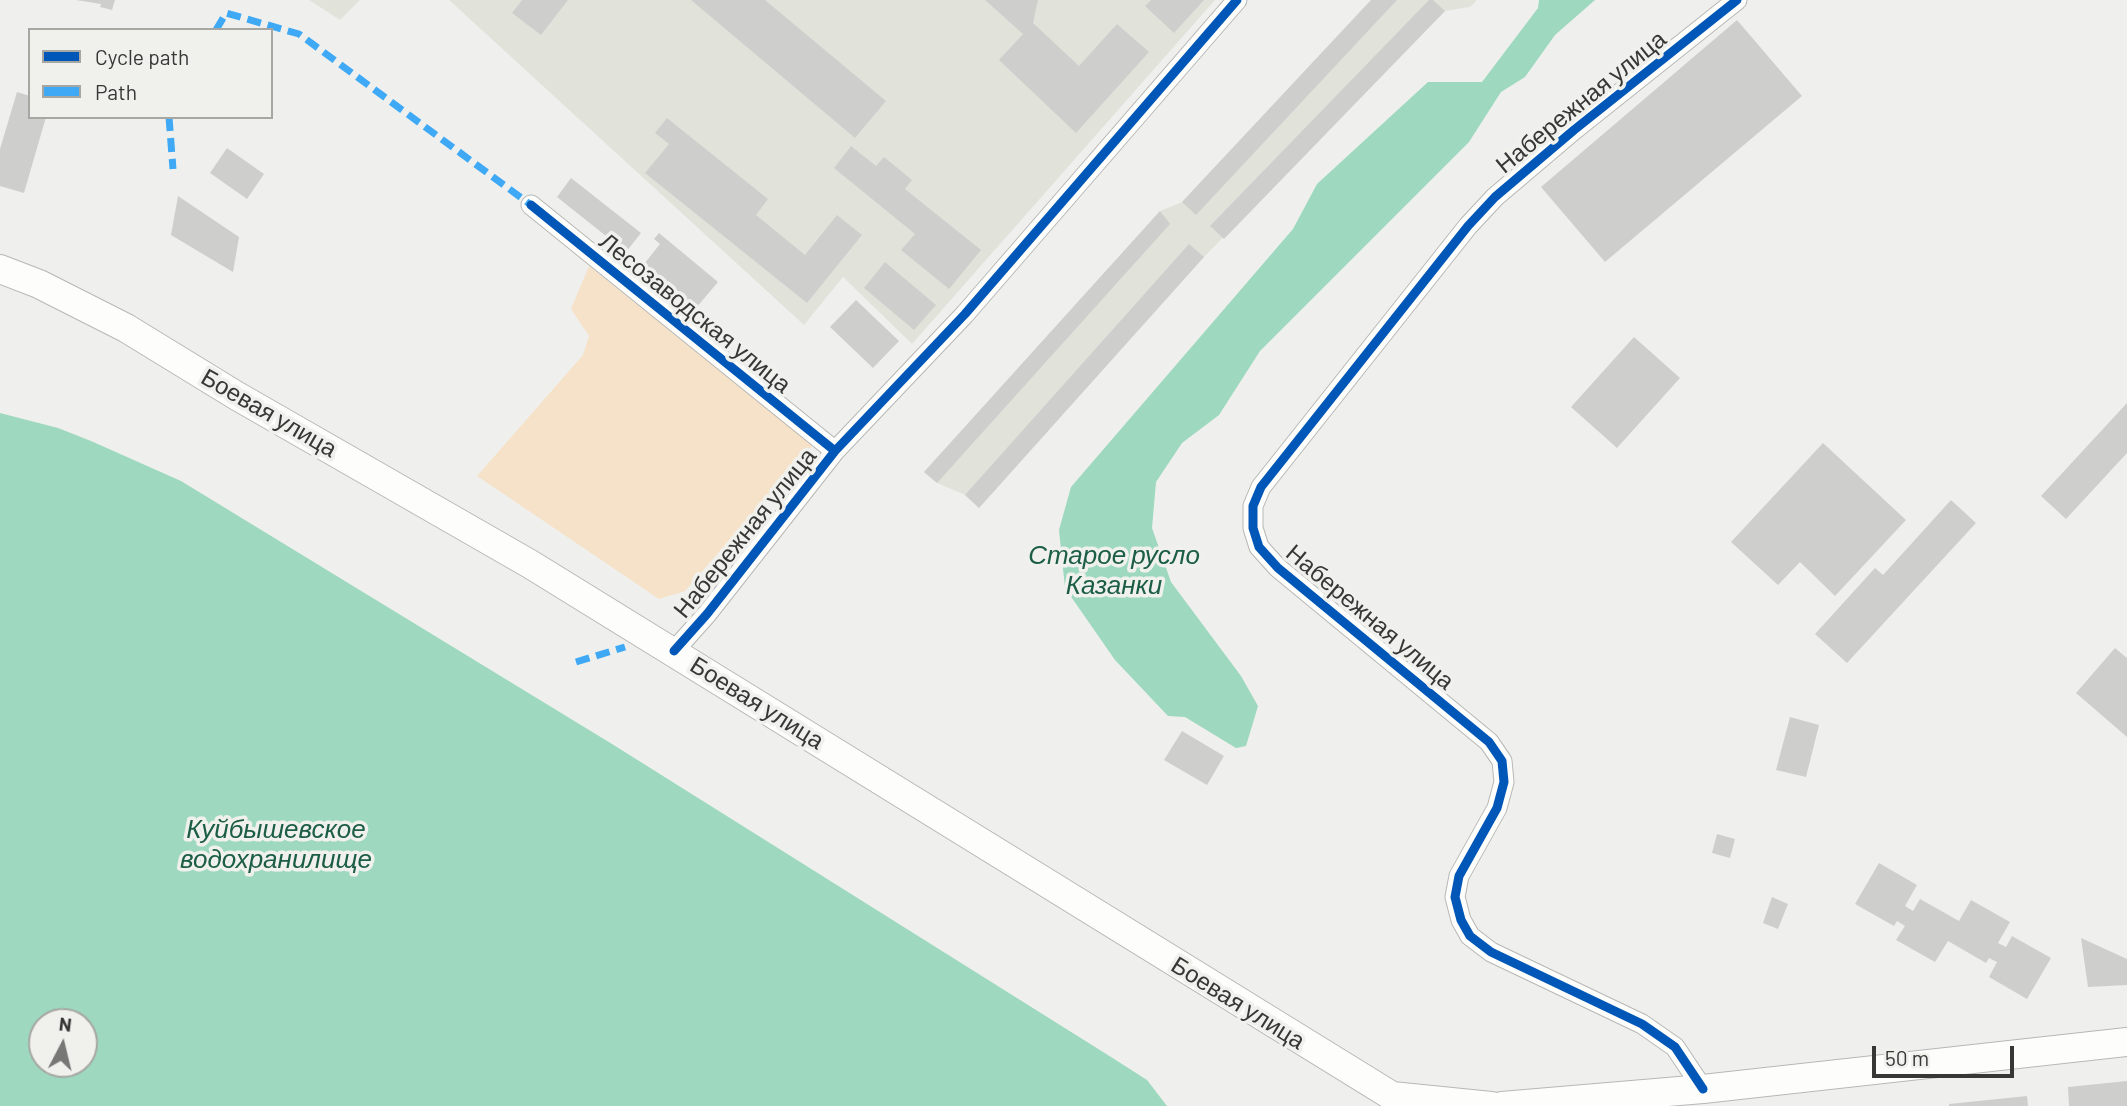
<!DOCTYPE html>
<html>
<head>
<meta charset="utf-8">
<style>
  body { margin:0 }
  #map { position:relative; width:2127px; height:1106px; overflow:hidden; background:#eff0ed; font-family:Barlow,sans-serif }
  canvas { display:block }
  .legend { position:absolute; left:28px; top:28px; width:245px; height:91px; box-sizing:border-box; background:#f0f1ec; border:2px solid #a6a7a3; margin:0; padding:9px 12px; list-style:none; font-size:21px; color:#373735 }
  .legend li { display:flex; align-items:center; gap:14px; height:35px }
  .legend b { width:35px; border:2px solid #a6a7a3 }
  .north { position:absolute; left:28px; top:1008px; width:70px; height:70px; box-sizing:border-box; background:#f0f1ec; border:2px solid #a6a7a3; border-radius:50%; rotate:7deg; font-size:19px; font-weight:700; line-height:28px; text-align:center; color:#373735 }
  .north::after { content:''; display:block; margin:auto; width:24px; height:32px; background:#777875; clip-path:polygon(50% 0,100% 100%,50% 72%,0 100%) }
  .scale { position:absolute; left:1872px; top:1046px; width:142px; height:32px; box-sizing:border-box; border:4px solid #373735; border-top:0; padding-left:9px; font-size:21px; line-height:24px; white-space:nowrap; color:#373735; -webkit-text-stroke:5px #f0f1ec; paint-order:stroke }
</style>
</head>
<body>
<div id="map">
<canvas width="2127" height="1106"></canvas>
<ul class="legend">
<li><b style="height:9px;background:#0057b8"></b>Cycle path</li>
<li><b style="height:9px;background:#3fa9f5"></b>Path</li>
</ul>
<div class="north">N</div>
<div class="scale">50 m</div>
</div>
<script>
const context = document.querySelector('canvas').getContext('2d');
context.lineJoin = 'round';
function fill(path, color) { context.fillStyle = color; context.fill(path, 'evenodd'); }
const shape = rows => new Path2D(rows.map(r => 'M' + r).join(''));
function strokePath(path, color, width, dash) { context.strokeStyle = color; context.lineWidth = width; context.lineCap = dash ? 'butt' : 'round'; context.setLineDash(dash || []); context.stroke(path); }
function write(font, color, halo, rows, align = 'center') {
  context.font = font + ' Barlow,sans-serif'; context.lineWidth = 7; context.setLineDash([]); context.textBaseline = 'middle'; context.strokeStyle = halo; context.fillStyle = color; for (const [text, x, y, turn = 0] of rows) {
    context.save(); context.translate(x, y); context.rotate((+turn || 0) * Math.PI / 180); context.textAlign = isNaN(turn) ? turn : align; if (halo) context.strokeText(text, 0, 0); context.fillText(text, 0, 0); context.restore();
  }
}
const built = shape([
  [309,0,360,0,340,20],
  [449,0,1215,0,912,344,843,277,804,325],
  [1371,0,1477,0,1470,7,1445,11,1204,257,979,508,965,495,937,483,924,472,1160,211,1182,202]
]);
const green = shape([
  [589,266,813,445,685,591,659,599,477,476,583,355,589,336,571,309]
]);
const water = shape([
  [1539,0,1595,0,1555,35,1525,77,1501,92,1469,142,1260,351,1219,415,1182,443,1156,482,1152,528,1171,582,1241,676,1258,706,1246,746,1236,748,1185,717,1168,716,1115,660,1065,588,1059,530,1071,487,1293,229,1317,184,1428,82,1482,82,1538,8],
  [0,413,58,428,91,441,181,481,612,744,1111,1057,1147,1080,1167,1106,0,1106],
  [42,1022,84,1022,84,1064,42,1064]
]);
const building = shape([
  [76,0,115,0,112,10,100,7,101,4],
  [522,0,568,0,541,35,512,13],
  [691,0,765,0,886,101,855,138],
  [985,0,1038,0,1033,23,1079,66,1117,24,1149,52,1076,133,999,60,1023,34],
  [1151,0,1204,0,1174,33,1145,6],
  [1371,0,1397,0,1196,215,1182,202],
  [1429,0,1433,0,1445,11,1224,239,1210,226],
  [1737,20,1802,96,1605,262,1541,187],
  [17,92,30,96,30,117,46,117,24,193,0,186,0,149],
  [667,118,768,199,756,215,805,255,837,215,862,235,807,303,645,173,669,144,655,133],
  [851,146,876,166,884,157,912,180,905,189,981,250,949,289,901,250,915,234,834,168],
  [227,148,264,174,247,199,210,173],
  [571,178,641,233,626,252,557,197],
  [178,196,239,237,233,272,171,235],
  [1160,211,1170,224,937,483,924,472],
  [659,233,718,282,696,308,644,264,660,244,654,239],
  [1189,244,1204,257,979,508,965,495],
  [885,262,936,305,914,330,864,288],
  [856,300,899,341,873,368,830,327],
  [1634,337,1680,378,1617,448,1571,407],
  [2127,403,2127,453,2066,519,2041,496],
  [1823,443,1906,520,1835,596,1800,562,1778,585,1731,542],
  [1951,500,1976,523,1847,663,1815,634,1875,568,1883,575],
  [2115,648,2127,658,2127,737,2076,693],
  [1790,717,1819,725,1806,777,1776,770],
  [1182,731,1224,756,1207,785,1164,760],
  [1717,834,1735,839,1730,858,1712,853],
  [1879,863,1917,885,1905,906,1913,911,1920,899,1959,921,1971,900,2010,922,1998,943,2006,947,2012,936,2051,958,2027,999,1989,977,1997,962,1989,958,1986,963,1948,941,1935,962,1896,940,1905,926,1897,921,1894,926,1855,904],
  [1772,897,1788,904,1778,929,1763,923],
  [2081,938,2127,959,2127,985,2088,987],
  [2127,1081,2127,1106,2069,1106,2068,1087],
  [2027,1096,2028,1106,1949,1106,1949,1104]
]);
const minor = shape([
  [531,205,835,451],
  [674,651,707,614,835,451,965,314,1237,0],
  [1703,1089,1675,1047,1642,1024,1491,952,1470,936,1461,920,1455,897,1459,876,1497,808,1504,782,1502,761,1489,742,1278,568,1259,547,1253,528,1253,506,1261,487,1468,226,1495,197,1574,130,1737,0]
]);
const secondary = shape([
  [0,269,39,284,126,328,237,396,530,564,1392,1096,1491,1106],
  [1502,1106,1703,1089,2127,1042]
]);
const quiet = shape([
  [216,30,226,13,299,34,531,205],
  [169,117,173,169],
  [576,662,625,647]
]);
const cycleway = shape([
  [531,205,835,451],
  [674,651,707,614,835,451,965,314,1237,0],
  [1703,1089,1675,1047,1642,1024,1491,952,1470,936,1461,920,1455,897,1459,876,1497,808,1504,782,1502,761,1489,742,1278,568,1259,547,1253,528,1253,506,1261,487,1468,226,1495,197,1574,130,1737,0]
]);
const streetNames = [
  ["Набережная улица",1581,102,-39],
  ["Лесозаводская улица",695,313,39],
  ["Боевая улица",269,413,30],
  ["Набережная улица",745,533,-51],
  ["Набережная улица",1370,617,40],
  ["Боевая улица",757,703,32],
  ["Боевая улица",1238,1003,32]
];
const waterNames = [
  ["Старое русло",1114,555],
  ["Казанки",1114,585],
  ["Куйбышевское",276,829],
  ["водохранилище",276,859]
];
fill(built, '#e1e3db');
fill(green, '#f6e2c9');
fill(water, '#9dd8bf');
fill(building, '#cecfcd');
strokePath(minor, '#b7b8b6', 21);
strokePath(secondary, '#b7b8b6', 30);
strokePath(minor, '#fdfdfc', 19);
strokePath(secondary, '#fdfdfc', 28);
strokePath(quiet, '#3fa9f5', 7, [14, 7]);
strokePath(cycleway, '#0057b8', 9);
write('24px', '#373735', '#f0f1ec', streetNames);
write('italic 26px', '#1b5d45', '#f0f1ec', waterNames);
</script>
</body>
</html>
